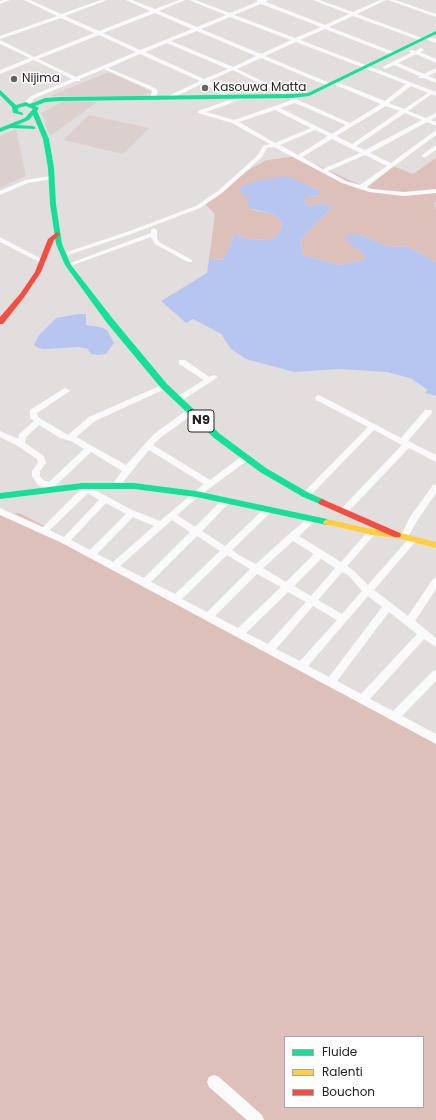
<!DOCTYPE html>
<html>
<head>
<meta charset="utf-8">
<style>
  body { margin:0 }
  #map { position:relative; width:436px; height:1120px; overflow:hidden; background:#e3dede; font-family:Poppins,sans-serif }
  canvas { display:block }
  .legend { position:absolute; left:284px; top:1036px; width:140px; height:72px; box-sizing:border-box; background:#fff; border:1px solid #a8a7a6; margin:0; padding:5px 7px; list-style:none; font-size:12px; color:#252221 }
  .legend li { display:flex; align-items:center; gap:8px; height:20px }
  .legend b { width:20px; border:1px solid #a8a7a6 }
</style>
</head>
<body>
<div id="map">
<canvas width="436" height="1120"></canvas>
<ul class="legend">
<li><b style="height:5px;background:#16e098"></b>Fluide</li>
<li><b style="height:5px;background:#ffcf43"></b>Ralenti</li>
<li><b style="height:5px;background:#f24e42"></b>Bouchon</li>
</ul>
</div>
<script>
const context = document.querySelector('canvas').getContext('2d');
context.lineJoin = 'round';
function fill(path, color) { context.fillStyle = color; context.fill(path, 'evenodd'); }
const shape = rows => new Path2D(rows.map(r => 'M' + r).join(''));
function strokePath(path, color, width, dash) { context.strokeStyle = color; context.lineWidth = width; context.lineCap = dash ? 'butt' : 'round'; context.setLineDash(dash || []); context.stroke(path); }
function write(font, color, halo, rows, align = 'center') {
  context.font = font + ' Poppins,sans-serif'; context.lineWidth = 3; context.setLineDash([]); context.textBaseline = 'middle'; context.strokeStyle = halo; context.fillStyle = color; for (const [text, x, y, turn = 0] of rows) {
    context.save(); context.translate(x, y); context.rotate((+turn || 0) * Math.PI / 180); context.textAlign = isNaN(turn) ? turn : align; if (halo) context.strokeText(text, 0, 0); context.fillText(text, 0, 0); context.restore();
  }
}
const built = shape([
  [109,72,152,92,142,96,50,96],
  [64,101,97,102,50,136,45,124,46,122,41,113],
  [89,115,149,128,123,154,63,140],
  [16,129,26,176,0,188,0,136]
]);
const green = shape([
  [297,156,367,188,393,166,413,174,436,158,436,202,434,204,436,209,436,262,408,247,388,246,357,234,355,247,366,256,366,260,339,265,303,255,300,240,331,208,325,203,310,206,306,204,304,201,308,197,320,195,320,191,309,186,249,197,253,210,275,215,282,222,281,229,276,237,269,240,246,239,237,235,232,237,233,240,223,260,209,259,215,214,203,202,250,169,267,160],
  [20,513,436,737,436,1120,0,1120,0,515],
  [285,1037,423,1037,423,1107,285,1107]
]);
const water = shape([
  [284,176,294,179,320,191,320,195,308,197,304,201,306,204,310,206,325,203,331,208,300,240,303,255,339,265,365,260,366,256,346,240,347,234,357,234,388,246,408,247,436,262,436,396,425,393,428,390,410,378,387,372,339,369,294,372,246,359,231,349,221,334,193,319,186,323,161,301,207,273,209,259,223,260,233,240,232,236,237,235,246,239,268,240,276,237,281,229,282,222,275,215,249,208,247,200,249,197,242,194,240,190,244,185,257,181],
  [78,314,86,314,86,325,100,327,107,330,114,343,106,354,97,355,91,354,88,349,79,347,45,349,38,348,34,345,39,335,56,318]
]);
const street = shape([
  [4,0,10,0,0,4,0,1,4,0],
  [24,0,30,0,61,14,101,0,107,0,65,16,99,31,150,11,126,0,132,0,155,9,179,0,185,0,159,11,197,27,226,15,189,0,195,0,230,13,257,2,257,0,268,0,266,2,325,25,349,14,313,0,319,0,353,12,380,0,386,0,357,14,422,38,424,36,436,39,436,43,423,38,423,40,419,40,353,16,329,27,394,52,394,54,390,54,325,29,300,40,436,92,436,96,432,94,408,111,426,118,436,113,436,117,431,120,436,122,436,126,427,122,370,153,391,163,436,130,436,135,366,187,372,189,404,192,436,189,436,193,404,196,369,192,342,183,274,147,267,148,262,157,222,193,200,208,131,234,65,256,61,256,61,254,127,232,196,206,218,191,258,155,263,146,270,144,232,123,198,113,198,111,241,96,245,96,245,98,206,112,234,120,292,100,233,70,209,81,214,84,228,96,228,98,224,98,210,86,204,83,172,98,168,98,168,96,200,81,140,54,108,68,155,88,158,91,155,99,150,98,152,91,151,90,104,69,80,79,80,81,76,81,35,98,28,105,24,105,24,103,31,96,72,79,34,60,0,74,0,70,30,58,0,44,0,40,34,57,94,33,61,18,0,39,0,36,57,16,24,0],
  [261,4,321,27,295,38,234,15,261,4],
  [155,13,192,29,140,50,103,33,155,13],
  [230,17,291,40,261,54,201,29,230,17],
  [197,31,256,56,233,67,171,41,197,31],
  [99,35,136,52,76,77,38,59,99,35],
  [296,42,406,84,385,101,337,82,333,82,333,84,381,104,350,123,298,100,297,98,237,69,261,58,328,86,332,86,332,84,265,56,296,42],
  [167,43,228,69,204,79,145,52,167,43],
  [411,86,428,93,404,109,389,103,411,86],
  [295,103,346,125,332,134,280,108,295,103],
  [386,106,400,111,352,144,336,136,386,106],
  [275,110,311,128,275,143,239,122,275,110],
  [405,113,422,120,365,150,356,146,405,113],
  [315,130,328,136,298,155,280,145,315,130],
  [332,139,360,153,323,169,302,157,332,139],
  [365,155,387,166,360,185,346,181,328,171,365,155],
  [388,0,395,0,436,14,436,17,388,0],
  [421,48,424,50,420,52,436,59,436,63,416,54,398,63,424,74,436,68,436,72,428,76,436,79,436,83,424,78,419,78,419,76,394,65,385,69,382,67,411,53,409,51,410,50,416,51,421,48],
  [436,145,436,150,426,157,422,157,422,155,436,145],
  [51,176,53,177,53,179,28,183,0,195,0,191,25,180,51,176],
  [154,228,157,230,157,238,159,242,192,260,192,262,188,262,155,244,151,237,70,266,66,266,65,265,151,233,151,230,154,228],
  [0,237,45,261,46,262,43,264,41,263,0,242,0,237],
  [179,360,185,360,209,377,214,375,218,377,178,403,175,402,174,400,175,398,204,380,179,364,179,360],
  [164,384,168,386,167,388,95,421,76,437,126,465,154,434,187,410,193,410,194,412,193,414,160,438,153,445,210,480,242,456,248,456,249,458,248,460,199,496,177,515,195,527,223,499,229,499,230,501,229,503,202,531,225,546,266,507,272,507,273,509,272,511,232,550,239,555,256,564,289,534,309,517,312,516,315,517,316,519,315,521,299,536,341,562,369,530,372,529,376,532,375,534,347,566,354,571,368,585,410,537,416,537,417,539,416,541,374,590,408,616,433,579,436,578,436,589,415,621,436,638,436,647,424,639,370,699,393,711,433,671,436,670,436,681,402,716,436,734,436,744,62,543,0,515,0,508,43,527,81,489,78,486,82,483,130,509,160,521,204,484,149,450,119,487,116,488,112,485,122,471,91,452,50,491,47,492,43,489,44,487,38,485,32,476,32,471,38,463,37,459,18,446,0,437,0,431,18,439,19,434,34,421,30,418,30,410,63,389,66,388,70,391,37,413,38,417,68,435,89,417,164,384],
  [39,425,60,438,71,441,84,449,49,482,44,481,40,476,40,471,46,463,44,456,25,443,26,437,39,425],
  [88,493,99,500,64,537,50,530,88,493],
  [106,503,126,514,90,550,71,540,106,503],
  [133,517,154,526,113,562,97,554,133,517],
  [172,520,190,532,144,578,120,566,172,520],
  [197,536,220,551,175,594,151,582,197,536],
  [293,541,314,554,286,582,263,568,293,541],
  [227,555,250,569,207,612,182,599,227,555],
  [321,559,335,568,311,596,294,586,321,559],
  [342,572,348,575,362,591,342,614,318,600,342,572],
  [257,574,281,587,238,628,215,616,257,574],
  [288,592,306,602,268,644,246,633,288,592],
  [368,596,382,607,329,677,308,666,368,596],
  [313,606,337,620,300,661,276,649,313,606],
  [389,612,417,634,361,694,337,681,389,612],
  [319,395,401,438,425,410,431,410,432,412,431,414,408,441,436,455,436,462,409,448,347,513,341,513,340,511,341,509,402,445,374,430,309,497,303,497,302,495,303,493,368,427,316,400,315,398,316,396,319,395],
  [436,484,436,493,417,521,407,539,401,539,400,537,410,517,433,485,436,484],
  [214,1075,219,1077,262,1115,264,1120,247,1120,209,1087,207,1082,209,1077,214,1075]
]);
const fast = shape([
  [436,31,436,34,309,96,292,98,60,101,46,102,35,106,39,108,37,111,49,139,54,168,56,204,62,244,71,265,113,319,167,384,220,434,266,468,309,493,325,500,326,502,322,505,303,497,260,472,214,438,161,388,107,323,65,265,56,244,50,204,48,168,43,139,33,115,29,120,17,125,33,126,35,127,35,129,10,128,0,132,0,128,25,118,33,109,26,106,18,108,18,111,23,113,23,115,13,113,12,107,0,95,0,90,16,105,26,102,30,104,45,98,60,97,292,94,308,93,436,31],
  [82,483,134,483,196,491,327,519,331,522,327,525,196,497,134,489,82,489,0,499,0,493,82,483]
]);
const slow = shape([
  [327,519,372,529,397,532,436,542,436,548,397,538,372,535,324,524,323,522,327,519]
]);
const jam = shape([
  [57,232,60,234,54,240,41,272,25,296,3,324,0,324,0,317,20,294,35,272,48,239,57,232],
  [322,499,400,533,401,535,400,537,394,537,319,504,318,502,322,499]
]);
const markers = [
  [14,79,4,"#686463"],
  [205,88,4,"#686463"]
];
const farPoinames = [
  ["Nijima",22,79],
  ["Kasouwa Matta",213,88]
];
const shields = [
  [201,421,26]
];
const shieldNames = [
  ["N9",201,421]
];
fill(built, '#dbd0ce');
fill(green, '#dec0bb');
fill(water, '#b7c6f0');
fill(street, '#fbfafa');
fill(fast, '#16e098');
fill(slow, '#ffcf43');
fill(jam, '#f24e42');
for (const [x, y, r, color] of markers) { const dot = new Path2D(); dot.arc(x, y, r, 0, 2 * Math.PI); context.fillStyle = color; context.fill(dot); strokePath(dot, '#fff', 1.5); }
write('12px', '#252221', '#fff', farPoinames, 'left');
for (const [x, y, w] of shields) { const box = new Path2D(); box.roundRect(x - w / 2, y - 11, w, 22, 3); context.fillStyle = '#fff'; context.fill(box); strokePath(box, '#252221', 1); }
write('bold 13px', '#252221', null, shieldNames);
</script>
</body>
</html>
